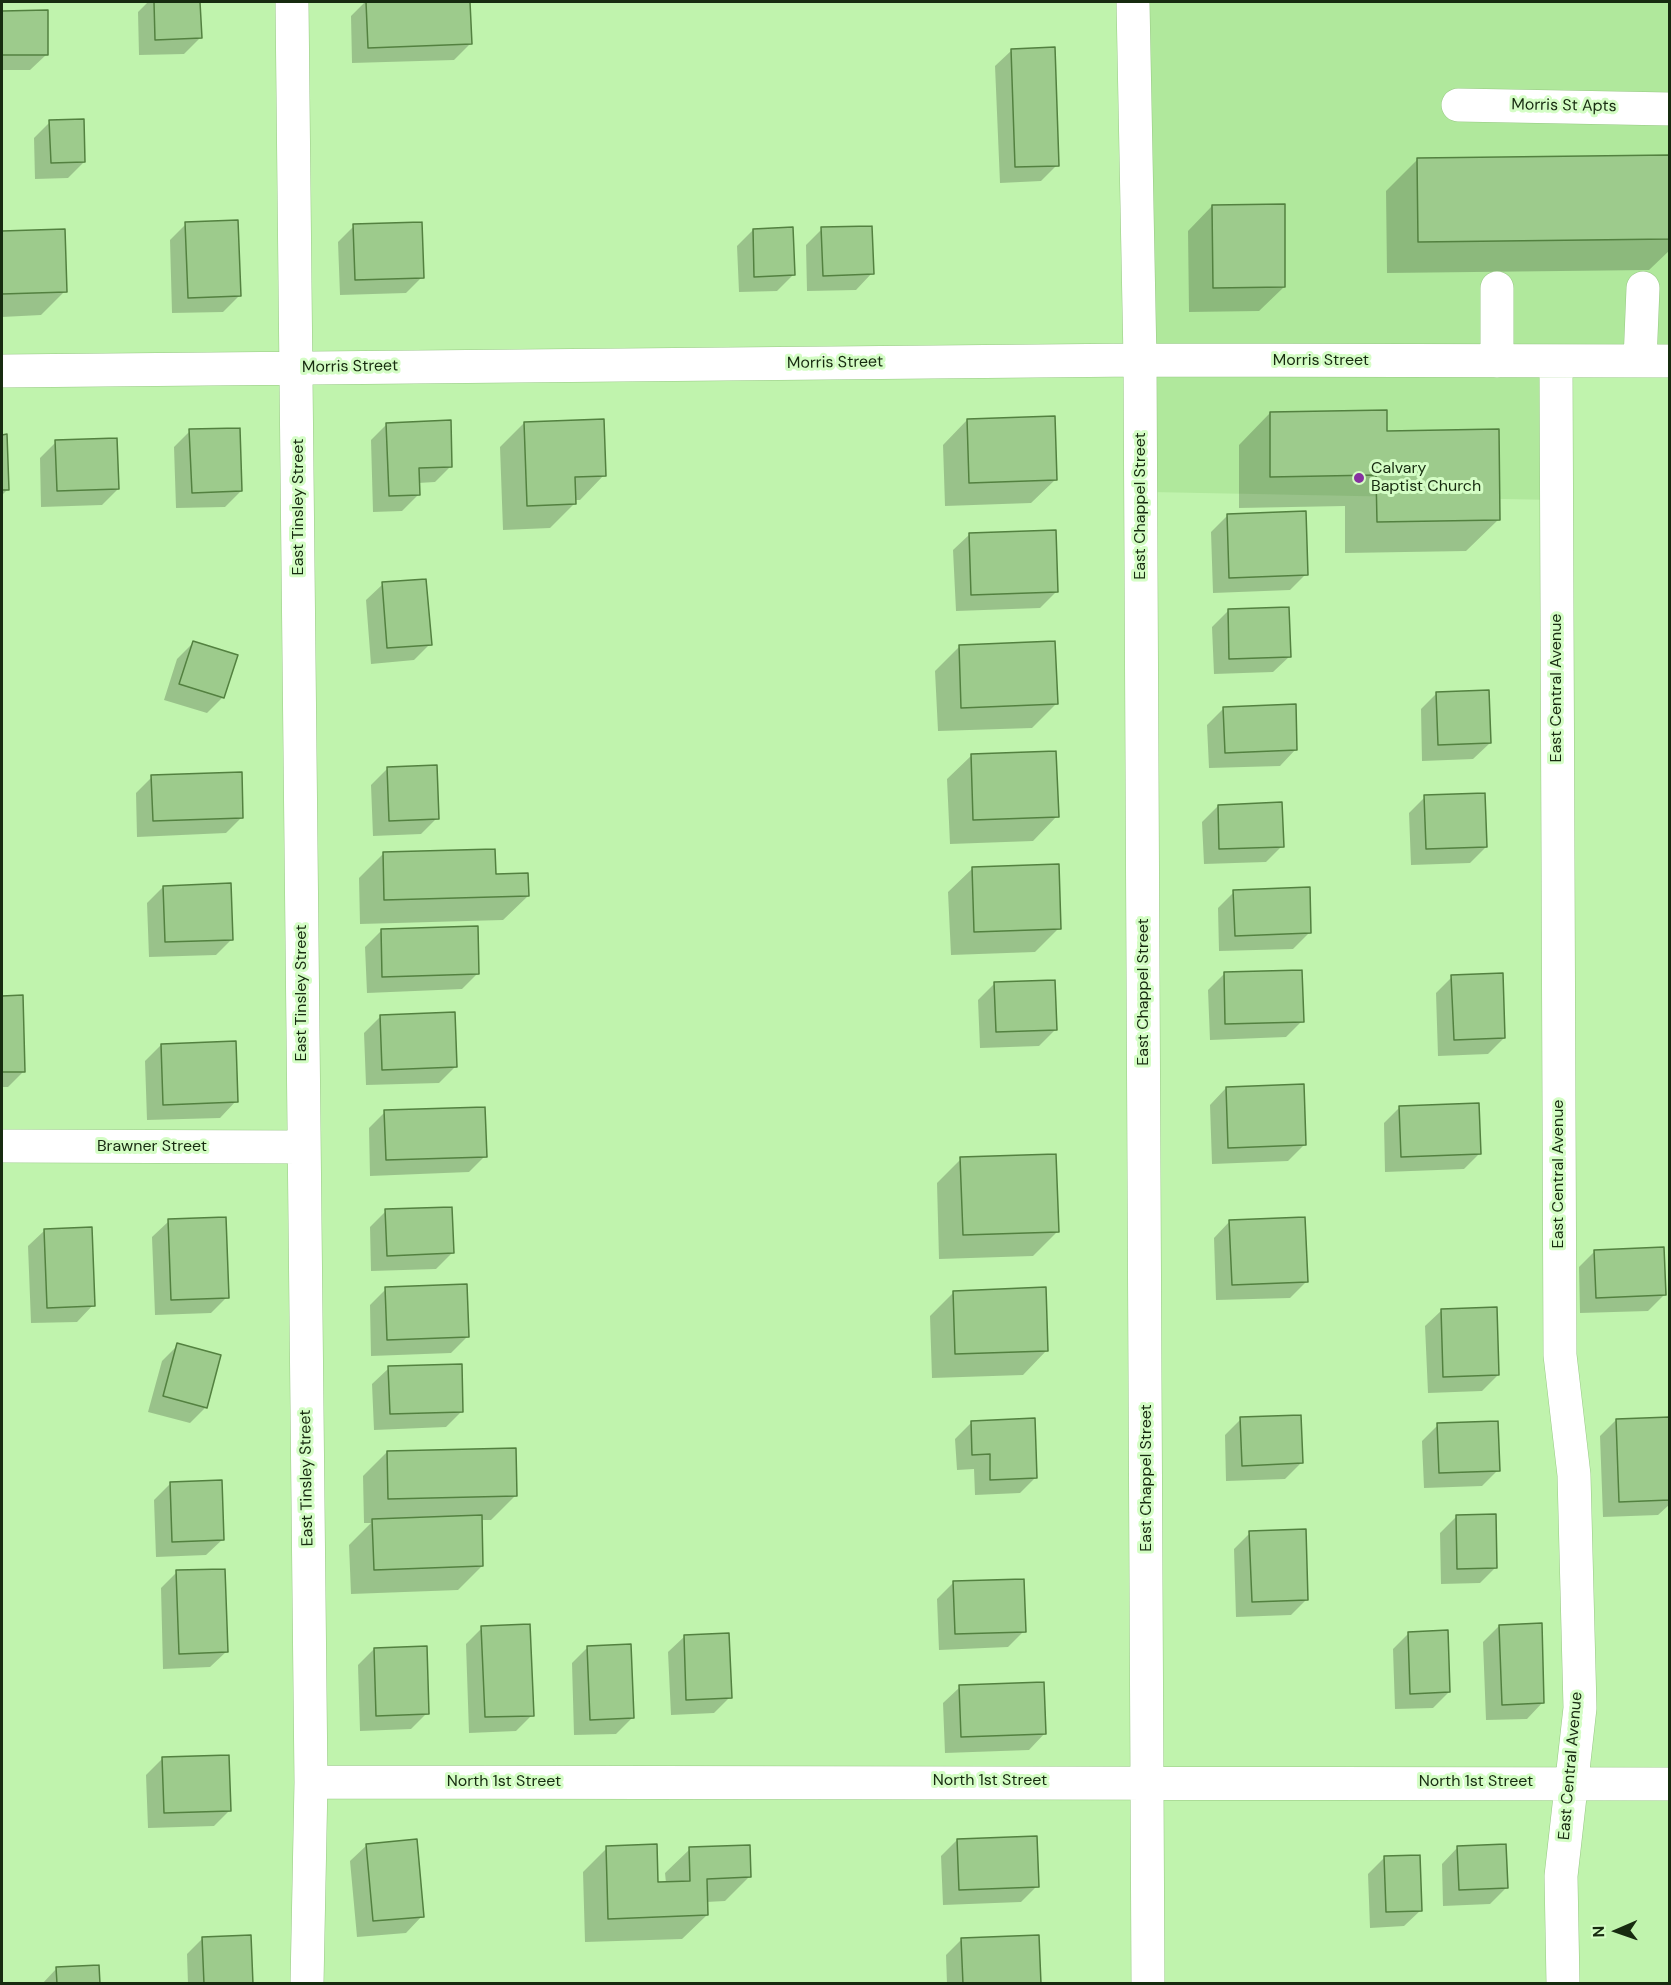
<!DOCTYPE html>
<html>
<head>
<meta charset="utf-8">
<style>
  body { margin:0 }
  #map { position:relative; width:1671px; height:1985px; overflow:hidden; background:#c0f3ad; font-family:"DM Sans",sans-serif }
  canvas { display:block }
  .frame { position:absolute; inset:0; border:3px solid #172b10; pointer-events:none }
  .north { position:absolute; left:1587px; top:1901px; width:60px; height:60px; -webkit-text-stroke:4px #d4fdc5; paint-order:stroke; rotate:268deg; font-size:16px; font-weight:700; line-height:24px; text-align:center; color:#172b10 }
  .north::after { content:''; display:block; margin:auto; width:21px; height:27px; background:#172b10; clip-path:polygon(50% 0,100% 100%,50% 72%,0 100%) }
</style>
</head>
<body>
<div id="map">
<canvas width="1671" height="1985"></canvas>
<div class="frame"></div>
<div class="north">N</div>
</div>
<script>
const context = document.querySelector('canvas').getContext('2d');
context.lineJoin = 'round';
function fill(path, color) { context.fillStyle = color; context.fill(path, 'evenodd'); }
const shape = rows => new Path2D(rows.map(r => 'M' + r).join(''));
function strokePath(path, color, width, dash) { context.strokeStyle = color; context.lineWidth = width; context.lineCap = dash ? 'butt' : 'round'; context.setLineDash(dash || []); context.stroke(path); }
function write(font, color, halo, rows, align = 'center') {
  context.font = font + ' "DM Sans",sans-serif'; context.lineWidth = 6; context.setLineDash([]); context.textBaseline = 'middle'; context.strokeStyle = halo; context.fillStyle = color; for (const [text, x, y, turn = 0] of rows) {
    context.save(); context.translate(x, y); context.rotate((+turn || 0) * Math.PI / 180); context.textAlign = isNaN(turn) ? turn : align; if (halo) context.strokeText(text, 0, 0); context.fillText(text, 0, 0); context.restore();
  }
}
const built = shape([
  [1136,2,1669,2,1669,369,1560,371,1555,500,1151,492]
]);
const shadow = shape([
  [148,2,199,2,200,38,184,54,139,55,138,12],
  [365,2,469,2,470,44,454,60,352,63,351,16],
  [2,12,46,12,47,54,30,70,2,70],
  [1012,50,1057,165,1041,181,1000,183,995,66],
  [50,122,84,162,68,178,35,179,34,138],
  [1670,156,1670,250,1649,270,1387,273,1386,191,1418,159],
  [1212,206,1284,287,1259,311,1189,312,1188,231],
  [186,224,239,296,223,312,172,313,170,240],
  [354,226,422,277,406,293,340,295,338,242],
  [822,229,872,273,856,290,807,291,806,245],
  [63,230,65,291,41,315,2,317,2,233],
  [753,230,793,275,777,291,739,292,737,246],
  [1270,413,1386,432,1498,520,1466,551,1345,553,1345,506,1239,508,1239,445],
  [967,420,1056,479,1031,503,945,506,943,445],
  [524,423,604,475,580,500,574,500,574,504,550,528,503,530,500,447],
  [387,424,451,466,435,482,418,483,418,495,402,511,373,512,371,440],
  [190,431,241,491,225,507,176,508,174,447],
  [2,436,6,436,7,490,2,495],
  [56,442,118,489,102,505,41,507,40,458],
  [1227,516,1306,574,1290,590,1213,593,1211,532],
  [970,534,1056,592,1040,608,956,611,953,550],
  [383,584,430,644,414,660,371,664,366,600],
  [1228,611,1290,656,1273,672,1214,674,1212,627],
  [193,643,223,697,207,713,164,700,177,659],
  [960,646,1056,704,1032,728,938,731,935,671],
  [1437,693,1490,743,1473,759,1422,761,1421,709],
  [1224,708,1296,749,1280,766,1209,768,1207,725],
  [972,755,1057,816,1033,841,950,844,947,779],
  [387,769,437,818,421,834,373,836,371,785],
  [152,777,242,817,226,833,137,837,136,793],
  [1425,797,1486,847,1470,863,1411,865,1409,813],
  [1218,806,1282,846,1266,862,1204,864,1202,822],
  [383,854,495,875,528,896,503,920,360,924,359,878],
  [973,868,1059,928,1035,952,951,955,948,892],
  [163,887,232,939,216,955,149,957,147,903],
  [1234,892,1310,932,1293,949,1219,951,1218,908],
  [381,931,478,973,462,989,367,993,365,947],
  [1224,974,1302,1021,1286,1037,1210,1040,1208,990],
  [1452,977,1504,1038,1488,1054,1438,1056,1436,993],
  [995,983,1055,1030,1039,1046,980,1048,978,1000],
  [2,997,21,997,24,1071,8,1087,2,1087],
  [380,1017,455,1067,439,1083,366,1085,364,1033],
  [161,1045,236,1101,220,1118,147,1120,145,1061],
  [1226,1088,1304,1145,1288,1161,1212,1164,1210,1105],
  [1400,1107,1480,1153,1464,1169,1385,1172,1384,1123],
  [385,1112,485,1156,469,1172,370,1176,369,1128],
  [961,1159,1057,1232,1033,1256,939,1259,937,1183],
  [386,1211,452,1253,436,1269,371,1271,370,1227],
  [169,1221,227,1297,211,1313,155,1315,152,1237],
  [1230,1221,1306,1282,1290,1298,1216,1300,1214,1238],
  [45,1230,93,1305,77,1322,31,1323,28,1246],
  [1595,1251,1664,1295,1648,1311,1580,1313,1579,1267],
  [386,1289,467,1337,451,1353,371,1356,370,1305],
  [954,1292,1047,1350,1023,1375,932,1378,930,1316],
  [1442,1310,1498,1375,1482,1391,1428,1393,1425,1326],
  [178,1345,206,1407,190,1423,148,1412,162,1361],
  [389,1368,462,1411,446,1427,374,1430,372,1384],
  [1670,1418,1670,1504,1658,1515,1603,1517,1600,1436,1616,1420],
  [1241,1419,1301,1463,1285,1479,1226,1481,1225,1435],
  [971,1423,1036,1477,1020,1493,975,1495,974,1469,957,1470,955,1439],
  [1438,1425,1498,1470,1482,1486,1424,1488,1422,1441],
  [387,1452,515,1496,491,1520,480,1520,482,1566,458,1590,351,1594,349,1545,371,1523,364,1523,363,1476],
  [170,1484,223,1539,206,1555,156,1557,154,1500],
  [1456,1517,1496,1567,1480,1583,1441,1584,1440,1533],
  [1250,1533,1307,1599,1291,1615,1236,1617,1234,1549],
  [177,1572,227,1651,210,1667,163,1669,161,1588],
  [954,1582,1024,1631,1008,1647,939,1650,937,1599],
  [1499,1626,1543,1702,1527,1719,1486,1720,1483,1642],
  [482,1628,532,1715,516,1731,469,1733,466,1644],
  [1409,1633,1449,1692,1433,1708,1395,1709,1393,1649],
  [685,1636,730,1697,714,1713,671,1715,668,1652],
  [588,1647,632,1718,616,1734,574,1735,572,1663],
  [374,1649,427,1713,411,1729,360,1731,358,1665],
  [960,1687,1045,1733,1029,1750,945,1753,943,1703],
  [162,1759,230,1810,214,1826,148,1828,146,1775],
  [957,1840,1037,1886,1021,1902,943,1905,941,1856],
  [367,1845,422,1916,406,1933,357,1937,350,1861],
  [1458,1847,1506,1888,1490,1904,1443,1906,1442,1864],
  [607,1848,656,1884,666,1883,665,1873,690,1849,749,1877,725,1901,706,1902,707,1915,682,1939,585,1942,583,1872],
  [1384,1858,1421,1910,1404,1926,1370,1928,1368,1874],
  [203,1938,251,1984,188,1984,187,1954],
  [962,1939,1040,1984,947,1984,946,1955],
  [57,1968,98,1984,42,1984]
]);
const building = shape([
  [154,2,200,2,202,38,155,40,154,2],
  [366,2,470,2,472,44,368,48,366,2],
  [48,10,48,55,2,55,2,11,48,10],
  [1055,47,1059,166,1015,167,1011,49,1055,47],
  [84,119,85,162,51,163,49,120,84,119],
  [1670,155,1670,239,1418,242,1417,158,1670,155],
  [1285,204,1285,287,1213,288,1212,205,1285,204],
  [238,220,241,296,188,298,185,222,238,220],
  [422,222,424,278,355,280,353,224,422,222],
  [872,226,874,274,823,276,821,227,872,226],
  [793,227,795,275,754,277,753,229,793,227],
  [65,229,67,292,2,294,2,231,65,229],
  [1387,410,1387,431,1499,429,1500,520,1377,522,1376,475,1270,477,1270,412,1387,410],
  [1055,416,1057,480,969,483,967,419,1055,416],
  [604,419,606,476,575,477,576,504,527,506,524,422,604,419],
  [451,420,452,467,419,468,420,495,389,496,386,423,451,420],
  [240,428,242,491,192,493,189,429,240,428],
  [7,434,9,490,2,490,2,435,7,434],
  [117,438,119,489,57,491,55,440,117,438],
  [1306,511,1308,575,1229,578,1227,514,1306,511],
  [1056,530,1058,592,971,595,969,533,1056,530],
  [426,579,432,645,387,648,382,582,426,579],
  [1289,607,1291,657,1229,659,1228,609,1289,607],
  [193,641,238,655,224,698,179,684,193,641],
  [1055,641,1058,704,961,708,959,645,1055,641],
  [1489,690,1491,743,1438,745,1436,692,1489,690],
  [1296,704,1297,750,1225,753,1223,707,1296,704],
  [1056,751,1059,817,973,820,971,754,1056,751],
  [437,765,439,819,389,821,387,767,437,765],
  [242,772,243,818,153,821,151,775,242,772],
  [1485,793,1487,847,1426,849,1424,795,1485,793],
  [1282,802,1284,847,1219,849,1218,805,1282,802],
  [495,849,496,874,528,873,529,896,384,900,383,852,495,849],
  [1059,864,1061,929,974,932,972,867,1059,864],
  [231,883,233,940,165,942,163,886,231,883],
  [1310,887,1311,933,1235,936,1233,890,1310,887],
  [478,926,479,974,382,977,381,929,478,926],
  [1302,970,1304,1022,1225,1024,1224,972,1302,970],
  [1503,973,1505,1038,1454,1040,1451,975,1503,973],
  [1055,980,1057,1030,996,1032,994,982,1055,980],
  [23,995,25,1072,2,1072,2,996,23,995],
  [455,1012,457,1067,382,1070,380,1015,455,1012],
  [236,1041,238,1102,163,1105,161,1044,236,1041],
  [1304,1084,1306,1145,1228,1148,1226,1087,1304,1084],
  [1479,1103,1481,1154,1401,1157,1399,1106,1479,1103],
  [485,1107,487,1157,386,1160,384,1110,485,1107],
  [1056,1154,1059,1232,963,1235,960,1157,1056,1154],
  [452,1207,454,1253,387,1256,385,1209,452,1207],
  [226,1217,229,1298,171,1300,168,1219,226,1217],
  [1305,1217,1308,1282,1232,1285,1229,1220,1305,1217],
  [92,1227,95,1306,47,1308,44,1229,92,1227],
  [1664,1247,1666,1295,1596,1298,1594,1250,1664,1247],
  [467,1284,469,1337,387,1340,385,1287,467,1284],
  [1046,1287,1048,1351,955,1354,953,1291,1046,1287],
  [1497,1307,1499,1375,1443,1377,1441,1309,1497,1307],
  [177,1343,221,1355,207,1408,163,1396,177,1343],
  [462,1364,463,1412,390,1414,388,1366,462,1364],
  [1301,1415,1303,1463,1242,1466,1240,1417,1301,1415],
  [1670,1417,1670,1500,1619,1502,1616,1419,1670,1417],
  [1035,1418,1037,1478,990,1480,990,1454,972,1455,971,1421,1035,1418],
  [1498,1421,1500,1471,1439,1473,1437,1423,1498,1421],
  [516,1448,517,1496,388,1499,387,1451,516,1448],
  [222,1480,224,1540,172,1542,170,1482,222,1480],
  [1496,1514,1497,1568,1457,1569,1456,1515,1496,1514],
  [482,1515,483,1566,374,1570,372,1519,482,1515],
  [1306,1529,1308,1600,1252,1602,1249,1531,1306,1529],
  [225,1569,228,1652,179,1654,176,1570,225,1569],
  [1024,1579,1026,1632,955,1634,953,1581,1024,1579],
  [1542,1623,1544,1703,1502,1705,1499,1625,1542,1623],
  [530,1624,534,1716,485,1717,481,1626,530,1624],
  [1448,1630,1450,1692,1410,1694,1408,1632,1448,1630],
  [729,1633,732,1698,686,1700,684,1635,729,1633],
  [631,1644,634,1718,590,1720,587,1646,631,1644],
  [427,1646,429,1714,376,1716,374,1648,427,1646],
  [1044,1682,1046,1734,961,1737,959,1685,1044,1682],
  [229,1755,231,1811,164,1813,162,1757,229,1755],
  [1037,1836,1039,1887,959,1890,957,1839,1037,1836],
  [417,1839,424,1917,373,1921,366,1844,417,1839],
  [657,1844,658,1882,690,1881,689,1847,750,1845,751,1877,707,1879,708,1915,608,1919,606,1846,657,1844],
  [1506,1844,1508,1888,1459,1890,1457,1846,1506,1844],
  [1420,1855,1422,1911,1386,1912,1384,1856,1420,1855],
  [251,1935,253,1984,204,1984,202,1937,251,1935],
  [1039,1935,1041,1984,963,1984,961,1938,1039,1935],
  [99,1965,100,1984,57,1984,56,1967,99,1965]
]);
const minor = shape([
  [292,2,311,1782,307,1984],
  [1133,2,1140,360,1148,1984],
  [1458,105,1670,109],
  [1497,361,1497,288],
  [1640,361,1643,288],
  [1556,362,1560,1355,1574,1475,1580,1708,1561,1876,1563,1984],
  [2,371,1140,360,1670,361],
  [2,1146,303,1147],
  [311,1782,1670,1784]
]);
const markers = [
  [1359,478,6,"#86319f"]
];
const streetNames = [
  ["Morris St Apts",1564,106,1],
  ["Morris Street",1321,361],
  ["Morris Street",835,363,-1],
  ["Morris Street",350,367,-1],
  ["East Chappel Street",1141,506,-90],
  ["East Tinsley Street",299,507,-90],
  ["East Central Avenue",1557,688,-90],
  ["East Chappel Street",1144,992,-90],
  ["East Tinsley Street",302,993,-90],
  ["Brawner Street",152,1147],
  ["East Central Avenue",1559,1174,-90],
  ["East Tinsley Street",307,1478,-91],
  ["East Chappel Street",1147,1478,-90],
  ["East Central Avenue",1571,1766,-85],
  ["North 1st Street",990,1781],
  ["North 1st Street",504,1782],
  ["North 1st Street",1476,1782]
];
const poiNames = [
  ["Calvary",1371,469],
  ["Baptist Church",1371,487]
];
fill(built, '#b0e89c');
fill(shadow, '#0003');
fill(building, '#9dcb8c');
strokePath(building, '#538140', 1.5);
strokePath(minor, '#97c884', 34);
strokePath(minor, '#fff', 33);
for (const [x, y, r, color] of markers) { const dot = new Path2D(); dot.arc(x, y, r, 0, 2 * Math.PI); context.fillStyle = color; context.fill(dot); strokePath(dot, '#d4fdc5', 2); }
write('16px', '#172b10', '#d4fdc5', streetNames);
write('16px', '#172b10', '#d4fdc5', poiNames, 'left');
</script>
</body>
</html>
